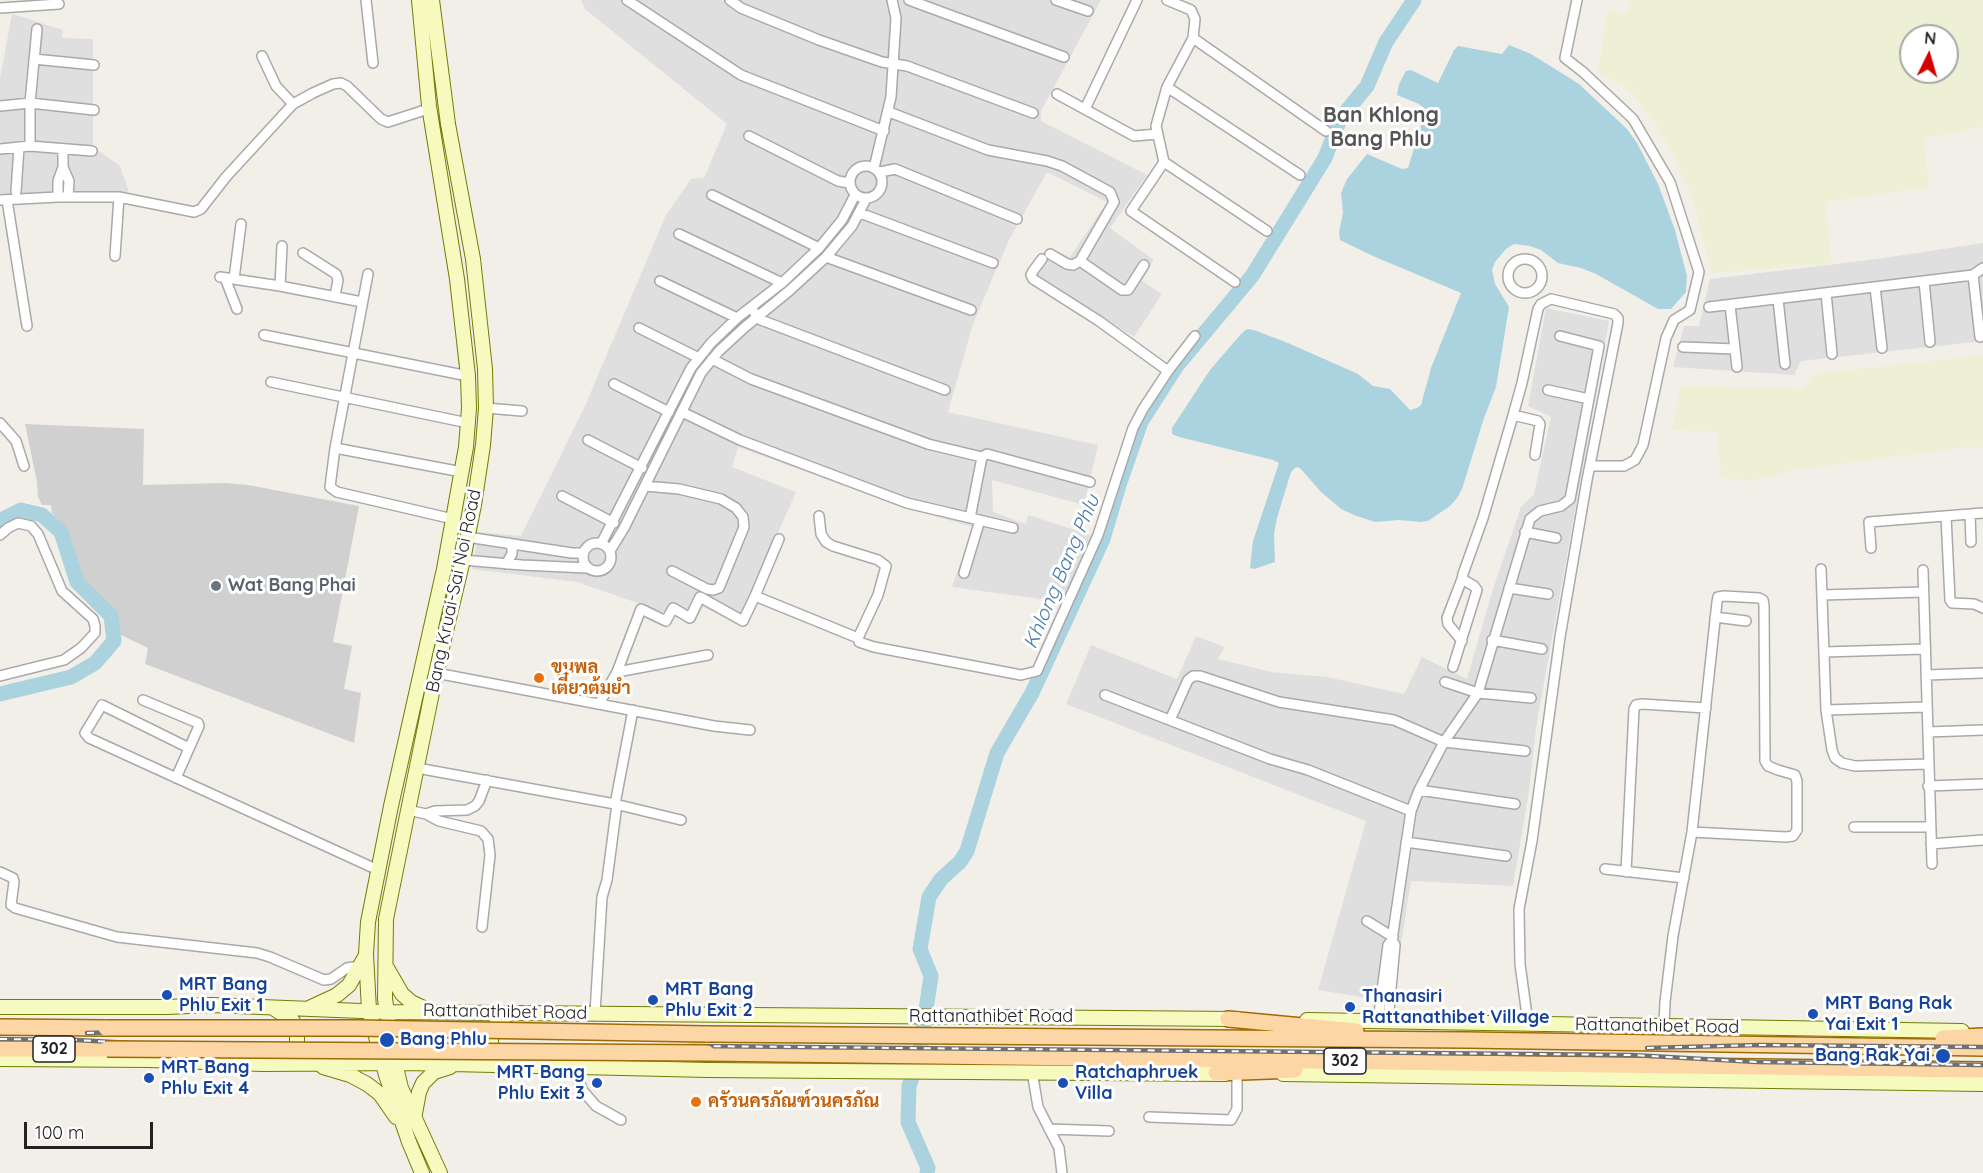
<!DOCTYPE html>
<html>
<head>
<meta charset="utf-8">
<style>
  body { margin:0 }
  #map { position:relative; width:1983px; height:1173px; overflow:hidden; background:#f2efe9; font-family:Quicksand,sans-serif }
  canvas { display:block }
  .north { position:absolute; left:1899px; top:24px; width:60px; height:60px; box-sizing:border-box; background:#fff; border:2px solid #a7a7a7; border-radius:50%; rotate:5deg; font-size:16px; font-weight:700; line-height:24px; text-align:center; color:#222 }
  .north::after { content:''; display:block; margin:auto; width:21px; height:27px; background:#d40000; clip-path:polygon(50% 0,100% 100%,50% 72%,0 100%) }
  .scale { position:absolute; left:24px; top:1122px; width:129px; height:27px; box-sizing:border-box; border:3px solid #222; border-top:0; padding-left:8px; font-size:18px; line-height:21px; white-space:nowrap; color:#222; -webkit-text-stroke:4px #fff; paint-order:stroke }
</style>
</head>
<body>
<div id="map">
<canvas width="1983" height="1173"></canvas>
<div class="north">N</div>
<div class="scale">100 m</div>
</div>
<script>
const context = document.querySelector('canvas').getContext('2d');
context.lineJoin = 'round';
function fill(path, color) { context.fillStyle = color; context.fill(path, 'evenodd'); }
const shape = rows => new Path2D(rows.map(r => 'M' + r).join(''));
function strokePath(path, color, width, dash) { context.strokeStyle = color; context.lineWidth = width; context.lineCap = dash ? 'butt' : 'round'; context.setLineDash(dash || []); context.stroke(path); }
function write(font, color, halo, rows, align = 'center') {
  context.font = font + ' Quicksand,Sarabun,sans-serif'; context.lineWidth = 6; context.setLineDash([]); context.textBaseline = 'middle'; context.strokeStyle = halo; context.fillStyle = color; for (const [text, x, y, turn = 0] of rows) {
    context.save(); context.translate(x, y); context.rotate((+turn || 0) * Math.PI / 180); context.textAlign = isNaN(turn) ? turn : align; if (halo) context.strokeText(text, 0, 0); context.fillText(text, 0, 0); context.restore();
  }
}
const residential = shape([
  [581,0,1101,0,1041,111,1041,121,1147,175,1110,228,1154,260,1142,281,1162,294,1134,337,1036,275,1052,249,1070,257,1107,202,1047,172,1009,240,973,324,948,412,1098,445,1084,505,992,480,993,512,1026,524,1028,515,1091,535,1063,602,952,587,973,527,902,507,738,447,732,467,796,492,738,624,703,607,695,623,577,582,472,569,479,532,521,536,585,406,666,215,691,179,704,178,727,124,585,9],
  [12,14,63,30,62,38,93,39,93,147,120,166,129,192,0,196,0,79],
  [1983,243,1983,341,1801,361,1794,375,1673,367,1684,326,1699,326,1710,279,1877,259],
  [1546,308,1609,321,1536,728,1529,792,1513,886,1411,881,1392,1002,1318,990,1366,821,1066,704,1091,645,1177,679,1196,636,1225,647,1218,659,1271,672,1327,677,1404,694,1422,657,1467,679,1493,589,1521,507,1534,494,1551,417,1528,406]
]);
const religious = shape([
  [25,424,144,429,143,485,224,483,248,485,359,506,333,642,352,646,344,689,361,693,354,743,145,664,148,648,119,634,118,616,98,597,79,574,62,524,52,513,51,505,42,505,38,497,37,482]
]);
const farmland = shape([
  [1629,0,1983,0,1983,127,1924,138,1929,188,1825,202,1832,264,1712,273,1693,201,1670,147,1643,106,1622,84,1598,73,1607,12,1628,13],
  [1911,36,1947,36,1947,72,1911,72],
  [1983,355,1983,447,1960,448,1794,470,1752,481,1721,478,1717,432,1671,430,1681,385,1804,389,1814,374]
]);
const water = shape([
  [1509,45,1531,54,1579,84,1627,129,1637,143,1658,184,1675,230,1687,276,1686,292,1671,309,1658,309,1596,274,1581,268,1558,263,1541,250,1530,246,1514,244,1506,249,1495,262,1492,270,1495,284,1509,307,1496,387,1484,418,1462,489,1457,498,1450,506,1428,521,1420,522,1399,520,1375,522,1354,515,1341,509,1320,491,1300,468,1296,467,1291,472,1277,518,1274,534,1275,562,1254,569,1250,568,1253,541,1279,463,1273,460,1179,437,1172,434,1172,428,1210,370,1241,334,1247,329,1254,330,1288,343,1358,374,1373,386,1390,389,1410,410,1417,408,1421,405,1431,368,1461,293,1373,256,1340,240,1339,232,1343,213,1341,193,1347,179,1367,154,1402,169,1408,168,1426,110,1419,104,1397,95,1399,84,1406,71,1411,70,1438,83,1454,50,1458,46,1502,54]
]);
const river = shape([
  [0,523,5,518,21,510,42,515,61,532,77,582,111,616,114,641,95,663,71,677,0,694],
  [927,1173,928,1168,908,1122,909,1086,919,1057,931,976,920,949,929,897,941,879,960,862,967,851,997,753,1032,693,1103,539,1119,485,1141,422,1176,367,1252,276,1325,158,1340,119,1367,86,1386,42,1414,0]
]);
const minor = shape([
  [366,0,373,63],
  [627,0,741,75,884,131],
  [730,0,741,8,819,40,882,62,907,66,1033,113],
  [909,0,1064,57],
  [1056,0,1088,11],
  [1167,0,1191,10,1195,19,1193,38,1167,87,1156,126,1164,162,1131,211,1235,282],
  [1577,0,1565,58,1583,72,1633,119,1670,182,1699,272,1690,310,1674,320,1666,338,1643,445,1635,460,1624,466,1590,466],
  [0,8,59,4],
  [1193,38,1326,131],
  [262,56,276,86,293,104],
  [34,59,94,65],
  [1167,87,1300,175],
  [1057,94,1134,136,1158,134],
  [0,106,30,103,94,110],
  [1085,109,1137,0],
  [889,112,988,150,1047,161,1062,166,1110,192,1114,202,1080,261,1073,265,1067,264,1050,254],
  [749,136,838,181,849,183],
  [30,146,30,103,37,29],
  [0,149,30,146,92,151],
  [1164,162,1267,231],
  '850 182a16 16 0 1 1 32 0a16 16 0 1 1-32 0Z',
  [63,167,69,181,68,197],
  [874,168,891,97,896,18,892,0],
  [880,172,895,169,1017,219],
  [16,192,19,147],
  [712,195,819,248],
  [58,197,58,181,63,167,63,149],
  [0,200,58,197,119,197,194,212,201,209,226,177,293,104,313,93,333,84,341,83,347,86,381,119,388,122,425,110,429,106],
  [7,200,27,326],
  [860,213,993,263],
  [679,234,782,283],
  [303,253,336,274,338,280,335,296],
  [115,256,119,197],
  [826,257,971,310],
  [1042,259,1033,271,1031,275,1033,279,1099,321,1168,371],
  '1508 276a17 17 0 1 1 34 0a17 17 0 1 1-34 0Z',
  [1080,261,1122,290,1128,290,1144,265],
  [368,274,335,448,330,487,337,492,453,519],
  [1973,275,1980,337],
  [220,277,280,286,362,302],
  [225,278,237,309],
  [234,279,241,224],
  [660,281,737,318],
  [1924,281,1930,342],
  [280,286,282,246],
  [1875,287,1882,348],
  [1826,293,1832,354],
  [1778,299,1785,364],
  [1730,305,1737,367],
  [1709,307,1973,275,1983,268],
  [754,312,761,320,945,390],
  [639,328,699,358],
  [264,335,468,376],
  [1683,347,1735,349],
  [712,359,751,379,928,444,982,457],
  [271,382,468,423],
  [614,384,669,412],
  [1548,390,1589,399],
  [486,408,522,411],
  [682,412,740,440,907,503,1013,528],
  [1513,415,1538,421,1540,424,1535,455],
  [0,423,16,441,24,466],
  [588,440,642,468],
  [335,448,462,472],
  [645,486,679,489,721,499,736,508,743,517,744,527,719,588,713,590,707,589,672,571],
  [562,496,614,523],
  [1970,514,1971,542],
  [819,516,821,534,826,542,833,546,878,560,886,566,878,595,858,638,859,642,874,647,1021,675,1037,671,1098,535,1133,428,1143,409,1168,371,1195,336],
  [1946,516,1950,600,1952,603,1974,604,1983,608],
  [970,518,982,457,987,454,1090,482],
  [1525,532,1556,538],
  [0,535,8,528,18,523,31,526,38,534,62,591,93,619,95,626,95,633,81,648,64,660,0,676],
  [467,537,572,553,583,553],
  '583 557a14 14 0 1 1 28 0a14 14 0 1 1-28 0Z',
  [601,544,691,368,711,343,737,318,782,283,819,248,842,220,855,195],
  [1871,548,1869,522,1983,513],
  [610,551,624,528,701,373,719,351,745,327,789,291,826,257,852,226,866,199],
  [463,560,522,565,587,568],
  [506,564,512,554,512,548,509,543],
  [1821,569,1826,710,1832,750,1835,758,1842,763,1855,766,1928,764],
  [1923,570,1932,864],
  [964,573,980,520],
  [1509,588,1548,594],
  [1822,595,1923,592],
  [755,596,779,539],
  [1715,617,1746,621],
  [1492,640,1542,649],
  [1462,641,1448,624,1447,618,1462,579],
  [1824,652,1925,649],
  [1453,667,1477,590,1474,586,1462,579,1463,574,1483,518,1510,426,1522,383,1538,309,1541,304,1551,299,1614,314,1618,318,1618,323,1587,480,1560,637,1532,841,1519,909,1520,964,1528,1023],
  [617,672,641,609,666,621,673,608,690,618,700,597,743,621,755,596,858,638],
  [436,673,714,726,750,730],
  [1926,675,1983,673],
  [1445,682,1478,693,1531,698],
  [1105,695,1270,759,1308,770,1411,811],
  [143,700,198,723,199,726,176,778],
  [599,704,617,672,708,655],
  [1826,710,1927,707],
  [1170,720,1188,680,1193,676,1200,676,1279,702,1394,720,1444,742,1525,751],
  [1928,732,1983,730],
  [189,748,102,705,85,733,89,738,378,870],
  [417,768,615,804,681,820],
  [1928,786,1983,784],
  [1419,790,1515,804],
  [615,804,633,710],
  [408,810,426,814,435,811,467,810,475,806,479,801,487,780],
  [426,814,439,821,481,831,488,839,490,855,482,927],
  [1854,827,1930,827],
  [1406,842,1506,856],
  [1931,844,1983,840],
  [1605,869,1684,878],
  [0,872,13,878,14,882,11,905,15,908,117,937,257,953,270,957,324,980,331,979,347,968,360,966],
  [1626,872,1634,709,1636,705,1642,704,1706,708],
  [1367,921,1393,937],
  [1392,940,1411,811,1419,790,1444,742,1478,693,1530,519,1540,511,1561,506,1570,499,1599,346,1560,336],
  [595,1013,602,897,607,880,617,804],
  [1378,1021,1388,945,1392,940,1395,945,1388,1021],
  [1664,1026,1665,1002,1673,936,1692,832,1717,602,1718,597,1724,596,1759,598,1763,600,1764,605,1765,761,1768,766,1778,770,1795,775,1797,781,1797,830,1793,836,1786,837,1692,832],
  [573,1067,583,1091,596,1106,621,1120],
  [1032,1071,1038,1107,1059,1148,1062,1173],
  [1149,1117,1231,1120,1237,1109,1237,1074],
  [1049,1129,1109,1131]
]);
const secondary = shape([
  [419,0,429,106,457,279,468,376,469,408,466,447,444,569,391,806,368,922,366,954,369,1010,386,1075,409,1142,422,1173],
  [432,0,448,124,473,259,485,369,486,408,483,445,474,505,463,560,436,673,386,919,385,999,395,1063,401,1088,440,1173],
  [387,968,402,994,411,1002,426,1009],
  [0,1007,167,1007,212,1005,386,1012,1237,1019],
  [311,1007,337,995,349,985,365,957],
  [273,1008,292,1020,297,1028,297,1047,289,1058],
  [1307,1020,1962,1031],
  [498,1058,491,1046,491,1030,502,1017,513,1013],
  [0,1059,150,1060,262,1064,408,1063,708,1070,1225,1074],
  [323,1067,350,1075,367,1084,380,1094,396,1117],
  [1283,1074,1983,1084],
  [414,1119,419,1092,423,1083,434,1072,450,1067]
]);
const primary = shape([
  [1228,1019,1356,1031],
  [0,1027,106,1028],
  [706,1034,1466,1040,1983,1048],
  [1943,1038,1983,1036],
  [0,1049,107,1049],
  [707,1053,1983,1070],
  [1216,1073,1295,1070]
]);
const rail = shape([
  [87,1033,186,1030,388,1032,573,1034,678,1038],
  [0,1039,76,1040,186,1046,388,1048,573,1050,693,1046,1632,1055,1757,1062,1983,1065],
  [1647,1048,1759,1045,1983,1047]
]);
const primaryBridge = shape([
  [106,1028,357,1028,706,1034],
  [107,1049,707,1053]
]);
const markers = [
  [216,586,6,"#6b7280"],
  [539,678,6,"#e8710a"],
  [167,995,6,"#1a4fb4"],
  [653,1000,6,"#1a4fb4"],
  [1350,1007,6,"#1a4fb4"],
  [1813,1014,6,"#1a4fb4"],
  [387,1040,8,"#1a4fb4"],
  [1943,1056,8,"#1a4fb4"],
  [149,1078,6,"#1a4fb4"],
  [597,1083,6,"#1a4fb4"],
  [1063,1083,6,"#1a4fb4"],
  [696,1102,6,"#e8710a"]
];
const shields = [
  [54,1049,42],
  [1345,1061,42]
];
const shieldNames = [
  ["302",54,1049],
  ["302",1345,1061]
];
const worshipNames = [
  ["Wat Bang Phai",228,586]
];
const streetNames = [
  ["Bang Kruai-Sai Noi Road",454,591,-78],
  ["Rattanathibet Road",505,1012,1],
  ["Rattanathibet Road",991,1017],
  ["Rattanathibet Road",1657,1026,1]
];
const foodNames = [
  ["ขุนพล",551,668],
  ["เตี๋ยวต้มยำ",551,689],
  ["ครัวนครภัณฑ์วนครภัณ",708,1102]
];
const transitNames = [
  ["MRT Bang",179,985],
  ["Phlu Exit 1",179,1006],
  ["MRT Bang",665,990],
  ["Phlu Exit 2",665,1011],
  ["Thanasiri",1362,997],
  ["Rattanathibet Village",1362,1018],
  ["MRT Bang Rak",1825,1004],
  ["Yai Exit 1",1825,1025],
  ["Bang Phlu",400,1040],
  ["Bang Rak Yai",1930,1056,"right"],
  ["MRT Bang",161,1068],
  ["Phlu Exit 4",161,1089],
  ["MRT Bang",585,1073,"right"],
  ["Phlu Exit 3",585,1094,"right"],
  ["Ratchaphruek",1075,1073],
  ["Villa",1075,1094]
];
const waterNames = [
  ["Khlong Bang Phlu",1062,572,-67]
];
const quarterNames = [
  ["Ban Khlong",1381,116],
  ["Bang Phlu",1381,140]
];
fill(residential, '#e0dfdf');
fill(religious, '#d0d0d0');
fill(farmland, '#eef0d5');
fill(water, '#aad3df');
strokePath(river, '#aad3df', 15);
strokePath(minor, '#a9a9a9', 12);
strokePath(secondary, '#707d05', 16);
strokePath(primary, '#a06b00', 18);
strokePath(minor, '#fff', 9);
strokePath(secondary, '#f7fabf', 14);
strokePath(primary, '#fcd6a4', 15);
strokePath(rail, '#707070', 4.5);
strokePath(rail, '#fff', 2, [7]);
strokePath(primaryBridge, '#a06b00', 18, []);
strokePath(primaryBridge, '#fcd6a4', 15);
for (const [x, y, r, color] of markers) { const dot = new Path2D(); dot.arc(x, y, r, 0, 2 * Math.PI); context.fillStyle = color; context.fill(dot); strokePath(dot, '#fff', 2); }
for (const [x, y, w] of shields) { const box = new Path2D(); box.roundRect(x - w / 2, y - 13, w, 26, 4.5); context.fillStyle = '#fff'; context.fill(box); strokePath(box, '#222', 1.5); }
write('bold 16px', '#222', null, shieldNames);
write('bold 18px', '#5b616d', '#fff', worshipNames, 'left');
write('18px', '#222', '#fff', streetNames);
write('bold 18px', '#c56008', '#fff', foodNames, 'left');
write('bold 18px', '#164399', '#fff', transitNames, 'left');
write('italic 20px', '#4a7aab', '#fff', waterNames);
write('bold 21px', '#555', '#fff', quarterNames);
</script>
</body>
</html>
